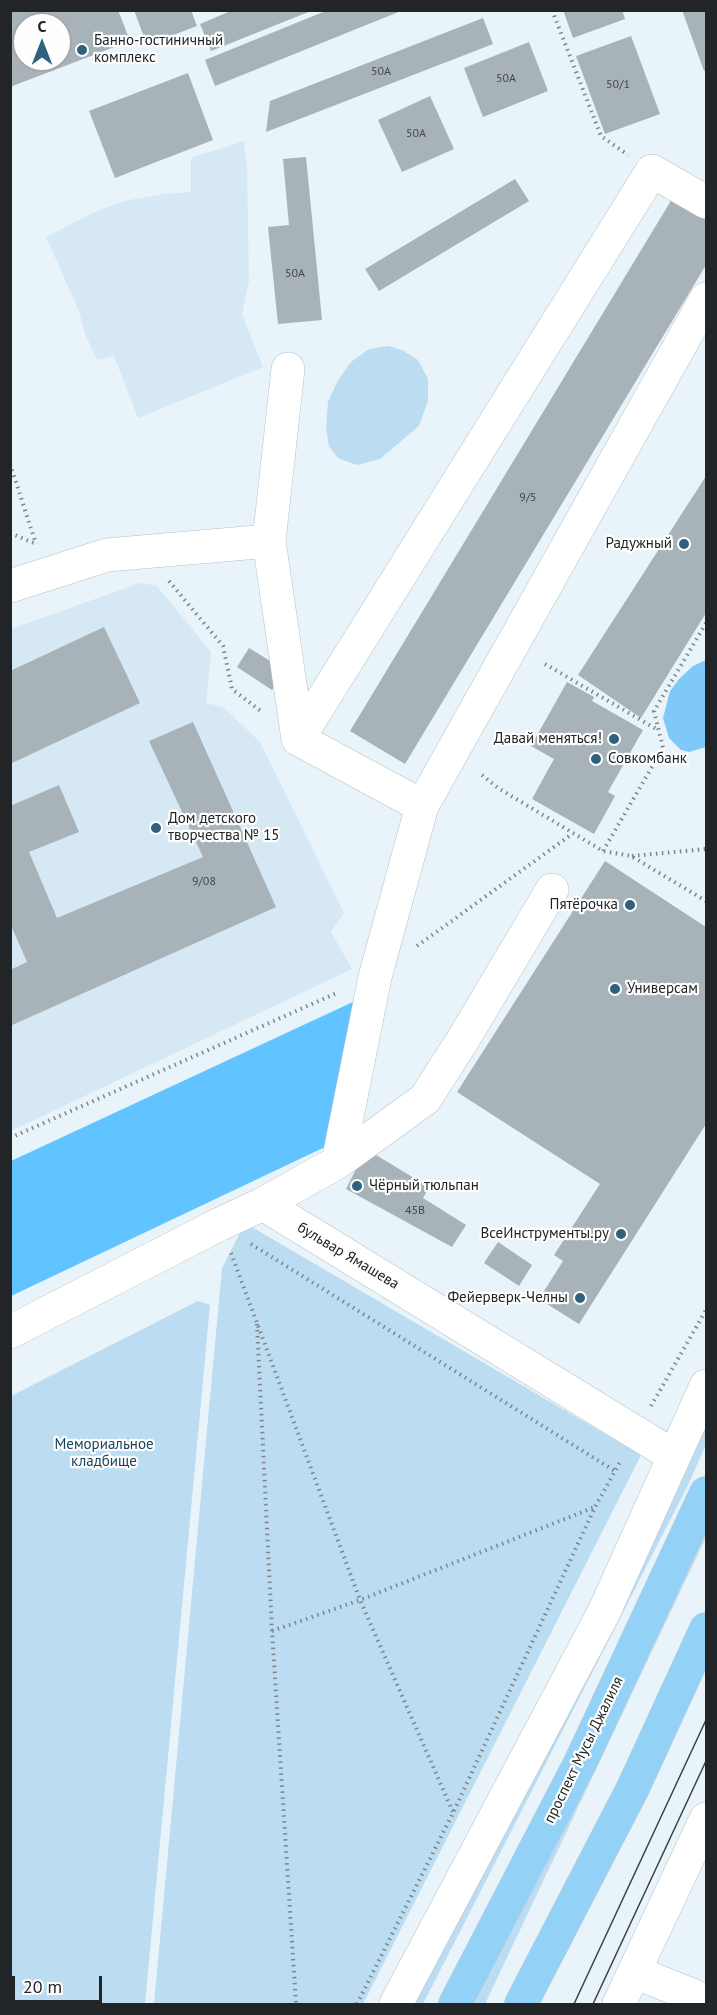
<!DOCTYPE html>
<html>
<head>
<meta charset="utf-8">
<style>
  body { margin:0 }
  #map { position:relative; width:717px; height:2015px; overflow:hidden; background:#e8f3fa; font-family:"PT Sans",sans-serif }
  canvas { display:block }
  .frame { position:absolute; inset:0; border:12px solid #212527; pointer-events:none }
  .north { position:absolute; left:12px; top:12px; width:60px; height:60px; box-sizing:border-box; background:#fefefe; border:2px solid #a6a7a8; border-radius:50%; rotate:0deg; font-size:16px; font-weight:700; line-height:24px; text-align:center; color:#212527 }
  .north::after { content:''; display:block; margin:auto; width:21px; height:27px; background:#2f607e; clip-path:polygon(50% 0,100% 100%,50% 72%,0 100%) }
  .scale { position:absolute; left:12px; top:1976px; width:90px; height:27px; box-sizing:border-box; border:3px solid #212527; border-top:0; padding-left:8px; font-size:18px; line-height:21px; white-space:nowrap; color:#212527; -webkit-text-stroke:4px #fefefe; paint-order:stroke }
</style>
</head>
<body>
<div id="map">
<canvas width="717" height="2015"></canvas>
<div class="frame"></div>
<div class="north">С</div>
<div class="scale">20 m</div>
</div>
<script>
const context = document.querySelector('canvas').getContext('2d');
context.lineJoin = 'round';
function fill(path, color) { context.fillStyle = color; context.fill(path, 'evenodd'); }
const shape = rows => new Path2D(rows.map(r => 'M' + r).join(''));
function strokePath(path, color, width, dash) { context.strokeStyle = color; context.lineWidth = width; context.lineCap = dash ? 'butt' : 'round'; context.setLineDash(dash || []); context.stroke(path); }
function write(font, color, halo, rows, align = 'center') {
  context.font = font + ' "PT Sans",sans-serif'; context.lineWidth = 4.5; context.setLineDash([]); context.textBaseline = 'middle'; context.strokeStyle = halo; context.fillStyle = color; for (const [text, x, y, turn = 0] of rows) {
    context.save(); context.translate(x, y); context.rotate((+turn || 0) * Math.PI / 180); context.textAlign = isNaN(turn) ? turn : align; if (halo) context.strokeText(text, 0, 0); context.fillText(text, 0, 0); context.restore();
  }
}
const built = shape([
  [244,141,247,170,249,281,242,314,263,367,138,418,114,356,97,360,85,334,79,311,46,237,97,211,124,201,163,194,191,192,191,158],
  [140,583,157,586,211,652,206,703,223,707,260,742,344,913,331,932,352,969,11,1131,11,629]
]);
const green = shape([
  [388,346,402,350,418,360,428,379,428,401,419,426,380,459,357,465,338,458,329,446,326,428,328,402,338,380,351,362,369,349],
  [245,1223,641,1455,363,2004,154,2004,222,1268],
  [198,1301,210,1305,145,2004,11,2004,11,1396],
  [706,1417,706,1444,689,1483,423,2004,413,2004],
  [706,1512,706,1537,485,2004,473,2004]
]);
const forest = shape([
  [355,1001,325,1147,11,1296,11,1161]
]);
const water = shape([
  [706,660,706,747,689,752,681,750,669,738,663,718,670,691,679,679,693,666]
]);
const building = shape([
  [10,10,118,10,130,41,10,87],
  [24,24,60,24,60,60,24,60],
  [134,10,191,10,197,26,147,45],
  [233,10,311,10,311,11,211,51,200,24],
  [328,10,401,11,215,86,205,60],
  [563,10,622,10,625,19,573,38],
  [682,10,706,10,706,70,704,71],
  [483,18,493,44,266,132,270,101],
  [631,36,660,114,605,134,576,56],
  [529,42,548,91,483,117,464,68],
  [188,73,213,140,115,178,89,111],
  [430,96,454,149,402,172,378,120],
  [306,157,322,320,278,324,268,227,289,225,283,159],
  [515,179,529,201,379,291,365,269],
  [672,199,706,220,706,265,405,764,350,731],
  [706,476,706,613,641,718,578,675],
  [104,627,140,703,10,764,10,671],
  [249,648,285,670,272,690,237,667],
  [567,682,594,697,592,701,643,730,608,792,615,796,594,834,532,799,554,759,531,746],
  [193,722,276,907,10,1026,10,970,27,962,10,923,10,806,59,785,79,832,29,852,57,918,203,857,149,741],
  [605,861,706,927,706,1124,579,1324,539,1299,563,1261,554,1255,600,1184,457,1092],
  [376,1155,429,1187,423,1198,466,1225,452,1247,346,1189,356,1169],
  [498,1242,532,1265,519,1286,484,1263]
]);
const path = shape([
  [552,10,601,136,628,155],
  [10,464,36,544],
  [10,533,36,544],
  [169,581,223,646,232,689,262,712],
  [545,664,658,730],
  [482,775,498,788,603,851,631,856,706,901],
  [603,851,663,748,654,711,706,623],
  [632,856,706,849],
  [417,946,572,834],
  [10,1138,339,992],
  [251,1244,615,1471],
  [231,1253,360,1600,453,1812],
  [257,1324,272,1631,296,2004],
  [651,1406,706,1310],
  [272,1631,360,1600,595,1507],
  [357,2004,453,1813,595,1507,621,1460]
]);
const minor = shape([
  [288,369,269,541,298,739],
  [10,586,107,555,269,541],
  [422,806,706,299],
  [338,1162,375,977,422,806,298,739,652,171,706,202],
  [263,1204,338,1162,425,1099,464,1038,552,890],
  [10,1332,220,1224,263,1204,674,1456],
  [634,1972,692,1995,706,2004],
  [396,2004,604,1612,706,1386],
  [619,2004,706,1819]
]);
const major = shape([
  [455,2004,581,1761,706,1493],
  [521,2004,633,1788,706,1629]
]);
const tram = shape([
  [574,2004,706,1720],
  [593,2004,706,1761]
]);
const markers = [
  [82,50,6,"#2f607e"],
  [684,544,6,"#2f607e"],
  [614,739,6,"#2f607e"],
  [596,759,6,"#2f607e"],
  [156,828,6,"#2f607e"],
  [630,905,6,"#2f607e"],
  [615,989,6,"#2f607e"],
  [357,1186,6,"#2f607e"],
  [621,1234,6,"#2f607e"],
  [580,1298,6,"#2f607e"]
];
const numberNames = [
  ["50А",381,72],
  ["50А",506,79],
  ["50/1",618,85],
  ["50А",416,134],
  ["50А",295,274],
  ["9/5",528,498],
  ["9/08",204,882],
  ["45В",415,1211]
];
const poiNames = [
  ["Банно-гостиничный",94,41],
  ["комплекс",94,58],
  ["Радужный",672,544,"right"],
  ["Давай меняться!",602,739,"right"],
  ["Совкомбанк",608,759],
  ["Дом детского",168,819],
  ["творчества № 15",168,836],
  ["Пятёрочка",618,905,"right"],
  ["Универсам",627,989],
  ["Чёрный тюльпан",369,1186],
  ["ВсеИнструменты.ру",609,1234,"right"],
  ["Фейерверк-Челны",568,1298,"right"]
];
const streetNames = [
  ["бульвар Ямашева",348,1256,31],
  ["проспект Мусы Джалиля",584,1750,-64]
];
const parkNames = [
  ["Мемориальное",104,1445],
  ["кладбище",104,1462]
];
fill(built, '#d6e8f4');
fill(green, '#bcdcf2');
fill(forest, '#61c3ff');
fill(water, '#7fc9f9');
fill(building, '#a8b2b9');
strokePath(minor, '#b6c0c7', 34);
strokePath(major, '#cecfcf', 34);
strokePath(path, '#7e868a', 4, [1.5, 4.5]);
strokePath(minor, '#fff', 33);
strokePath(major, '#94d1f6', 33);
strokePath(tram, '#3c4143', 1.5);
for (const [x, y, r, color] of markers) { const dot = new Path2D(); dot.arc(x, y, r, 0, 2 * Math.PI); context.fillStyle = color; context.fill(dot); strokePath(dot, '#fefefe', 2); }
write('12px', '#43484c', null, numberNames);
write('15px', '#212527', '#fefefe', poiNames, 'left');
write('15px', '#212527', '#fefefe', streetNames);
write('15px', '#1a435c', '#fefefe', parkNames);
</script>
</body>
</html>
